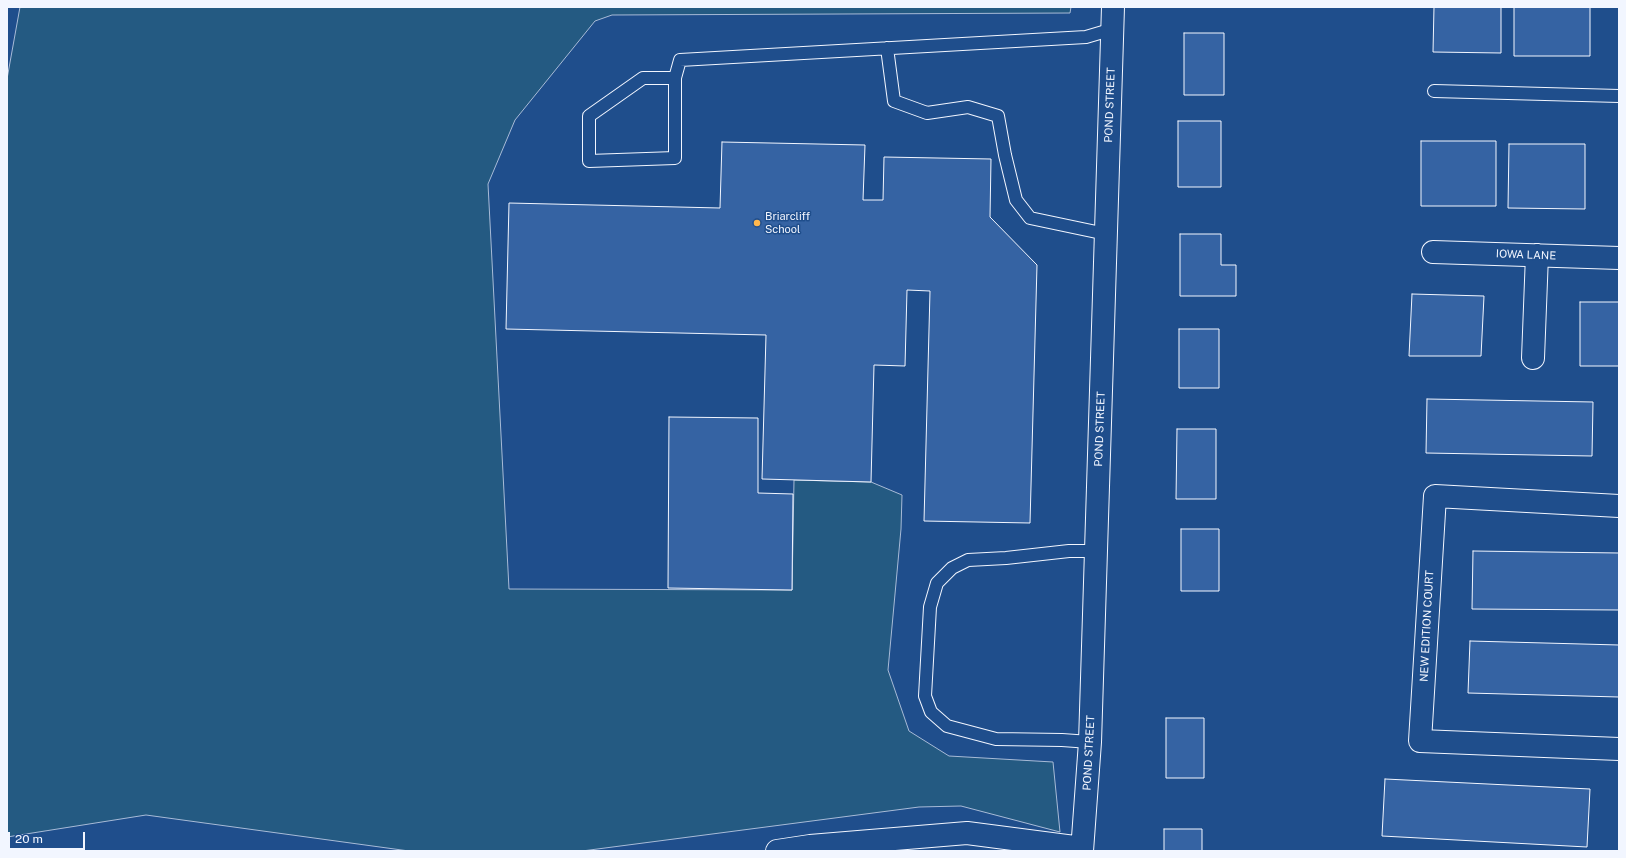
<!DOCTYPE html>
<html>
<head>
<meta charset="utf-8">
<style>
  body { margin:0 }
  #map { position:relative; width:1626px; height:858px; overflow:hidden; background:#1f4e8c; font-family:"Public Sans",sans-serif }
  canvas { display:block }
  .frame { position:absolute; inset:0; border:8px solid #f2f6ff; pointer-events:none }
  .scale { position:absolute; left:8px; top:832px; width:77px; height:18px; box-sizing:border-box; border:2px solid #f2f6ff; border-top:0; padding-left:5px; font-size:12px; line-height:14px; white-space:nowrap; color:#f2f6ff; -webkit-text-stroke:3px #1f4e8c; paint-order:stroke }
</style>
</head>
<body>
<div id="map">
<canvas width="1626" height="858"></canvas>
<div class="frame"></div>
<div class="scale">20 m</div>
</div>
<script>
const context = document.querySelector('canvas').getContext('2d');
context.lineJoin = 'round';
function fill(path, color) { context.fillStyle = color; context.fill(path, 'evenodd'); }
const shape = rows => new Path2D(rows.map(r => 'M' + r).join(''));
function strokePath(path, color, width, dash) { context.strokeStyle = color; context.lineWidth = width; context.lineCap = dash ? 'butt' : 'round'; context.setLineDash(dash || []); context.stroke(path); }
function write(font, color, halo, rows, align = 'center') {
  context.font = font + ' "Public Sans",sans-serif'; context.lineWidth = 3; context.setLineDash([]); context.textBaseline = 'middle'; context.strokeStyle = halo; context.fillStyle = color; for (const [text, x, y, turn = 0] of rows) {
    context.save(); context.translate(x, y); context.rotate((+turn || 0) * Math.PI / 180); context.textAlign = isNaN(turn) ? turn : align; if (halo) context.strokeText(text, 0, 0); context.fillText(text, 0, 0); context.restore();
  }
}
const green = shape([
  [20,7,1071,7,1070,13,612,15,595,21,515,120,488,184,509,589,792,590,794,480,871,482,902,495,901,529,888,670,909,731,949,756,1053,762,1060,832,961,806,919,807,582,851,409,851,146,815,7,837,7,79,20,7]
]);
const building = shape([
  [1434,7,1501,7,1501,53,1433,52,1434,7],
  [1514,7,1590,7,1590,56,1514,56,1514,7],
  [1184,33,1224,33,1224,95,1184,95,1184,33],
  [1178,121,1221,121,1221,187,1178,187,1178,121],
  [1421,141,1496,141,1496,206,1421,206,1421,141],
  [722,142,865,145,863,200,883,200,884,157,991,159,990,217,1037,265,1030,523,924,521,930,291,907,290,905,366,874,365,871,482,762,479,766,335,506,329,509,203,720,208,722,142],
  [1509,144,1585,144,1585,209,1508,208,1509,144],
  [1180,234,1221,234,1221,265,1236,265,1236,296,1180,296,1180,234],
  [1412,294,1484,296,1481,356,1409,356,1412,294],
  [1580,302,1619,302,1619,366,1580,366,1580,302],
  [1179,329,1219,329,1219,388,1179,388,1179,329],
  [1427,399,1593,402,1592,456,1426,453,1427,399],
  [669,417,758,418,758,493,793,494,792,590,668,588,669,417],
  [1177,429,1216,429,1216,499,1176,499,1177,429],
  [1181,529,1219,529,1219,591,1181,591,1181,529],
  [1473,551,1619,553,1619,610,1472,609,1473,551],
  [1470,641,1619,645,1619,697,1468,693,1470,641],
  [1166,718,1204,718,1204,778,1166,778,1166,718],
  [1385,779,1590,789,1587,847,1382,836,1385,779],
  [1164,829,1202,829,1202,851,1164,851,1164,829]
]);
const lane = shape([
  [887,48,894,101,927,113,968,107,998,116,1005,155,1016,200,1030,218,1106,234],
  [675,78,643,78,589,116,589,161,675,158,675,78,680,60,1086,37,1113,29],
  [1434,91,1619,96],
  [1090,742,1062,740,996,739,947,726,931,712,925,696,930,607,937,583,952,568,968,560,1006,558,1069,551,1096,551]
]);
const street = shape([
  [1433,252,1619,258],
  [1533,358,1537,255],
  [1619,506,1435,496,1420,741,1619,749],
  [777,851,810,846,967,833,1082,848],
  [1082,851,1090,742,1113,7]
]);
const markers = [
  [757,223,4,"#ffb74d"]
];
const streetNames = [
  ["POND STREET",1110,105,-88],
  ["IOWA LANE",1526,255,2],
  ["POND STREET",1100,429,-88],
  ["NEW EDITION COURT",1427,626,-87],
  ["POND STREET",1089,753,-87]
];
const poiNames = [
  ["Briarcliff",765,217],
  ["School",765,230]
];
fill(green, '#245a82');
strokePath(green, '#a8bbd7', 1);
fill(building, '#3563a3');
strokePath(building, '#f2f6ff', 1);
strokePath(lane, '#f2f6ff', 14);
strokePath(street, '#f2f6ff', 24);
strokePath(lane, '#1f4e8c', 12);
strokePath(street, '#1f4e8c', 22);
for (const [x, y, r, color] of markers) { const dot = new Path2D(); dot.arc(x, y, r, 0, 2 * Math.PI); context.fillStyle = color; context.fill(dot); strokePath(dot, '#1f4e8c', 1.5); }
write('11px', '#f2f6ff', '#1f4e8c', streetNames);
write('11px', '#f2f6ff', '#1f4e8c', poiNames, 'left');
</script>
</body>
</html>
